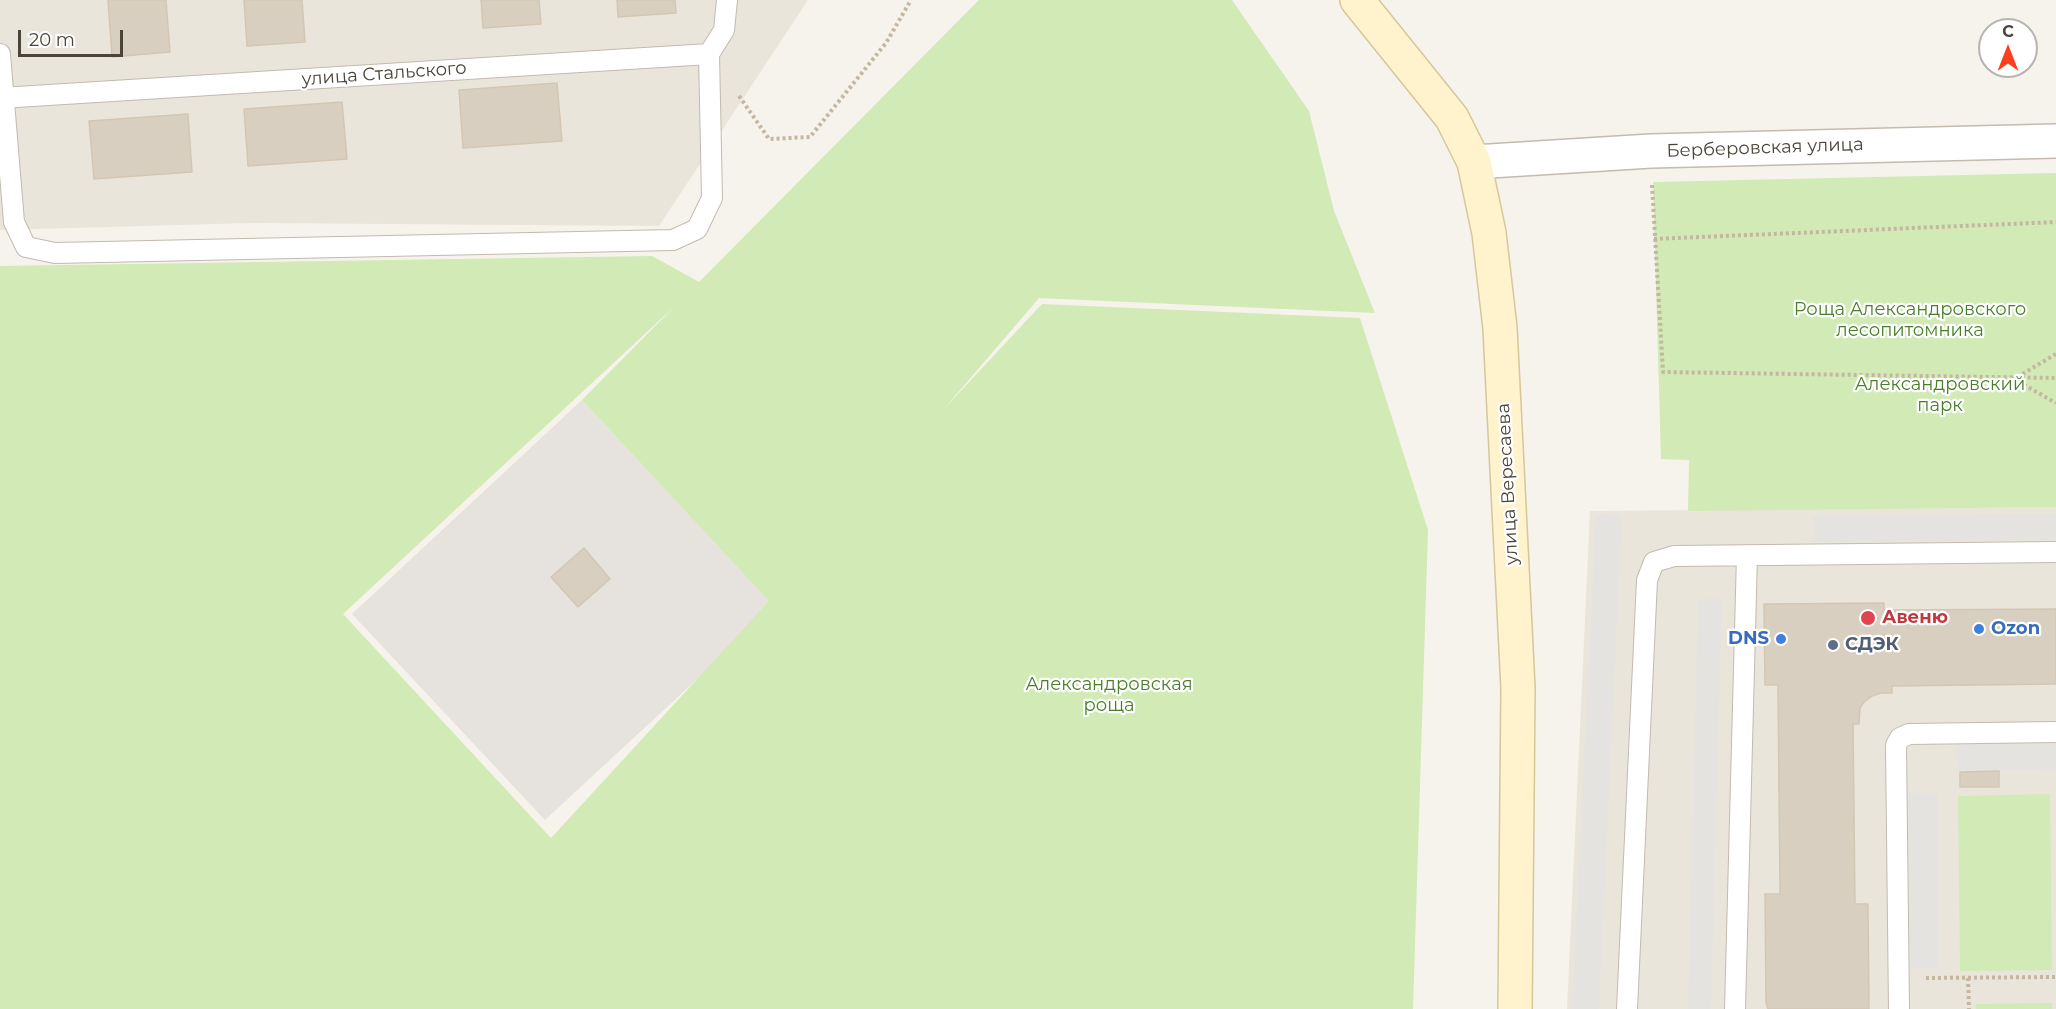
<!DOCTYPE html>
<html>
<head>
<meta charset="utf-8">
<style>
  body { margin:0 }
  #map { position:relative; width:2056px; height:1009px; overflow:hidden; background:#f6f3ec; font-family:Montserrat,sans-serif }
  canvas { display:block }
  .north { position:absolute; left:1978px; top:18px; width:60px; height:60px; box-sizing:border-box; background:#fff; border:2px solid #b7b4b0; border-radius:50%; rotate:0deg; font-size:16px; font-weight:700; line-height:24px; text-align:center; color:#4b4439 }
  .north::after { content:''; display:block; margin:auto; width:21px; height:27px; background:#fc3f1d; clip-path:polygon(50% 0,100% 100%,50% 72%,0 100%) }
  .scale { position:absolute; left:18px; top:30px; width:105px; height:27px; box-sizing:border-box; border:3px solid #4b4439; border-top:0; padding-left:8px; font-size:18px; line-height:21px; white-space:nowrap; color:#4b4439; -webkit-text-stroke:4px #fff; paint-order:stroke }
</style>
</head>
<body>
<div id="map">
<canvas width="2056" height="1009"></canvas>
<div class="north">С</div>
<div class="scale">20 m</div>
</div>
<script>
const context = document.querySelector('canvas').getContext('2d');
context.lineJoin = 'round';
function fill(path, color) { context.fillStyle = color; context.fill(path, 'evenodd'); }
const shape = rows => new Path2D(rows.map(r => 'M' + r).join(''));
function strokePath(path, color, width, dash) { context.strokeStyle = color; context.lineWidth = width; context.lineCap = dash ? 'butt' : 'round'; context.setLineDash(dash || []); context.stroke(path); }
function write(font, color, halo, rows, align = 'center') {
  context.font = font + ' Montserrat,sans-serif'; context.lineWidth = 4.5; context.setLineDash([]); context.textBaseline = 'middle'; context.strokeStyle = halo; context.fillStyle = color; for (const [text, x, y, turn = 0] of rows) {
    context.save(); context.translate(x, y); context.rotate((+turn || 0) * Math.PI / 180); context.textAlign = isNaN(turn) ? turn : align; if (halo) context.strokeText(text, 0, 0); context.fillText(text, 0, 0); context.restore();
  }
}
const residential = shape([
  [0,0,808,0,659,226,251,223,0,230],
  [2056,507,2056,1009,1567,1009,1590,511]
]);
const industrial = shape([
  [582,400,775,607,545,820,352,614]
]);
const green = shape([
  [979,0,1232,0,1309,111,1334,211,1375,313,1039,298,943,410,1042,304,1360,318,1428,530,1413,1009,0,1009,0,266,652,256,699,282],
  [675,306,582,400,769,601,551,838,343,614],
  [2056,173,2056,507,1688,511,1689,460,1661,459,1653,182],
  [2050,794,2052,970,1960,971,1958,796],
  [2052,1003,2052,1009,1976,1009,1976,1004]
]);
const parking = shape([
  [1596,514,1622,516,1599,1009,1572,1009],
  [2056,514,2056,540,1813,542,1813,516],
  [1698,599,1722,599,1711,1009,1688,1009],
  [2056,741,2056,769,1957,771,1956,742],
  [1908,793,1937,793,1939,968,1910,969]
]);
const building = shape([
  [108,0,166,0,170,52,112,57,108,0],
  [244,0,302,0,305,42,247,46,244,0],
  [481,0,539,0,541,24,483,28,481,0],
  [617,0,675,0,676,13,618,17,617,0],
  [557,83,562,141,463,148,459,90,557,83],
  [342,102,347,159,248,166,244,109,342,102],
  [188,114,192,172,94,179,89,121,188,114],
  [584,548,610,579,578,607,551,577,584,548],
  [1884,603,1884,610,2056,609,2056,684,1892,686,1892,693,1881,693,1872,696,1864,702,1860,708,1859,724,1853,724,1855,904,1868,904,1869,1009,1768,1009,1766,1002,1765,894,1780,894,1778,685,1765,685,1764,604,1884,603],
  [1999,771,1999,787,1960,787,1960,772,1999,771]
]);
const path = shape([
  [739,96,769,139,810,137,886,43,911,0],
  [1652,185,1663,372,2056,378],
  [1654,239,2056,222],
  [2056,354,2014,379,2056,403],
  [1926,978,2056,977],
  [1968,978,1969,1009]
]);
const service = shape([
  [0,54,14,222,26,247,55,253,673,240,697,229,712,198,709,54],
  [0,98,709,54,724,30,727,0],
  [1627,1009,1647,580,1654,562,1674,556,2056,552],
  [1735,1009,1747,555],
  [1899,1009,1896,745,1900,738,1909,734,2056,732]
]);
const tertiary = shape([
  [1474,162,1651,151,2056,141]
]);
const secondary = shape([
  [1357,0,1452,118,1474,162,1489,233,1500,328,1518,688,1515,1009]
]);
const markers = [
  [1868,618,8,"#e0444e"],
  [1979,629,6,"#3f7fe0"],
  [1781,639,6,"#3f7fe0"],
  [1833,645,6,"#5c6f8a"]
];
const streetNames = [
  ["улица Стальского",384,74,-4],
  ["Берберовская улица",1765,148,-2],
  ["улица Вересаева",1508,484,-93]
];
const parkNames = [
  ["Роща Александровского",1910,310],
  ["лесопитомника",1910,331],
  ["Александровский",1940,385],
  ["парк",1940,406],
  ["Александровская",1109,685],
  ["роща",1109,706]
];
const healthNames = [
  ["Авеню",1882,618]
];
const shopNames = [
  ["Ozon",1991,629],
  ["DNS",1769,639,"right"]
];
const serviceNames = [
  ["СДЭК",1845,645]
];
fill(residential, '#eae5da');
fill(industrial, '#e6e2dd');
fill(green, '#d2eab5');
fill(parking, '#e5e3e0');
fill(building, '#d8cfc1');
strokePath(building, '#d3c7b4', 1.5);
strokePath(service, '#c2bbae', 22);
strokePath(tertiary, '#c2bbae', 36);
strokePath(secondary, '#d6c79b', 36);
strokePath(path, '#c4b79f', 4, [3, 3]);
strokePath(service, '#fff', 20);
strokePath(tertiary, '#fff', 33);
strokePath(secondary, '#fff3cd', 33);
for (const [x, y, r, color] of markers) { const dot = new Path2D(); dot.arc(x, y, r, 0, 2 * Math.PI); context.fillStyle = color; context.fill(dot); strokePath(dot, '#fff', 2); }
write('18px', '#4b4439', '#fff', streetNames);
write('18px', '#4a7f2a', '#fff', parkNames);
write('bold 18px', '#be3a42', '#fff', healthNames, 'left');
write('bold 18px', '#366cbe', '#fff', shopNames, 'left');
write('bold 18px', '#4e5e75', '#fff', serviceNames, 'left');
</script>
</body>
</html>
